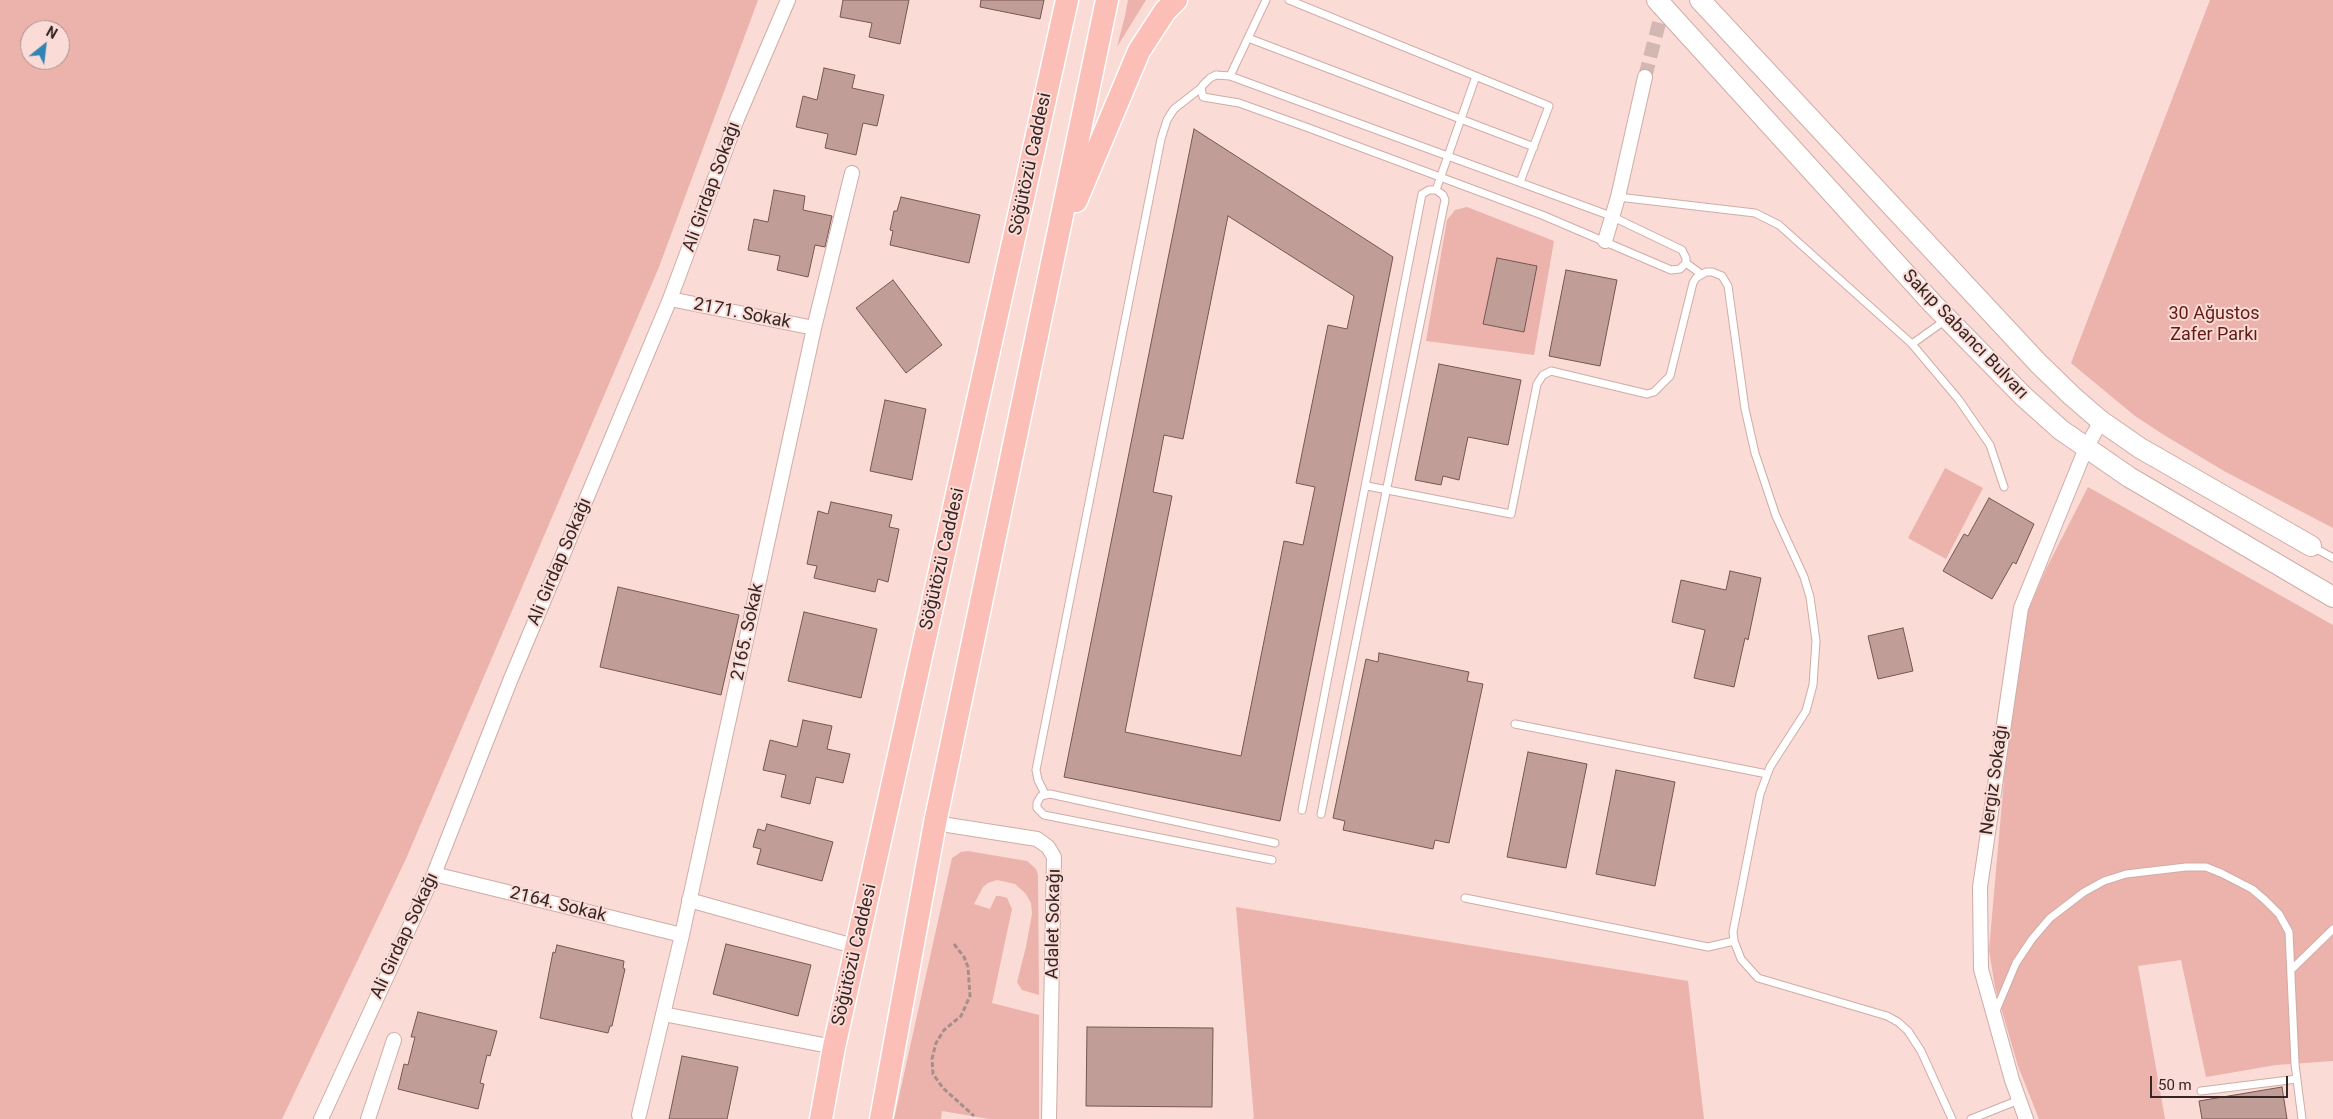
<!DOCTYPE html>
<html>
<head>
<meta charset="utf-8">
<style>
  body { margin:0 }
  #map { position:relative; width:2333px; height:1119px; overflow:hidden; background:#fadbd6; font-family:Roboto,sans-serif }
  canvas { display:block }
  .north { position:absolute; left:20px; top:20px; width:50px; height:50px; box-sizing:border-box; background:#fadbd6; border:1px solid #ab938f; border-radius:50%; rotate:29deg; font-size:14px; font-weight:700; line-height:20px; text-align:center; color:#342624 }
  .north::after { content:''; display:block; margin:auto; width:18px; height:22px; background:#3185b5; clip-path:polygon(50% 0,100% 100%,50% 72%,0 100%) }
  .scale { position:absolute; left:2150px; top:1076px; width:138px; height:22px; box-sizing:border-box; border:2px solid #342624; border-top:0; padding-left:6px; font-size:15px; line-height:18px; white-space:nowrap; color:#342624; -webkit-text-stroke:4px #fadbd6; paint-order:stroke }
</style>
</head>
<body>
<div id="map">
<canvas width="2333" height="1119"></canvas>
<div class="north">N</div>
<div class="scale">50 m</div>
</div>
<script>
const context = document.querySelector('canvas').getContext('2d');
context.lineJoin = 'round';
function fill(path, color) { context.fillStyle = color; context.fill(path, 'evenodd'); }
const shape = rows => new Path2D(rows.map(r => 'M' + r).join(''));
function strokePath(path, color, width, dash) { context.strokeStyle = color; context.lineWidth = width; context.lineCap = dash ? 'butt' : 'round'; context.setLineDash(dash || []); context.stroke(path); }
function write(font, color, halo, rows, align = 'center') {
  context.font = font + ' Roboto,sans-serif'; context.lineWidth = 4; context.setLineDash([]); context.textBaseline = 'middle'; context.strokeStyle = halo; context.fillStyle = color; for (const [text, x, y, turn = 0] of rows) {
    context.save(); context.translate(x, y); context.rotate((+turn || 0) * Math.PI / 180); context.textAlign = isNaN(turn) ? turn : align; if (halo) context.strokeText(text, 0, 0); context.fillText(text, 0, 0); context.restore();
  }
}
const green = shape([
  [0,0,758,0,659,267,405,861,282,1119,0,1119],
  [30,30,60,30,60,60,30,60],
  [1128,0,1146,0,1117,47,1125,16],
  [2210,0,2333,0,2333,528,2224,471,2164,435,2135,416,2071,363],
  [1467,207,1554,241,1534,355,1426,341,1447,220,1455,210],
  [1945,468,1983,488,1946,559,1908,538],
  [2088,487,2333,625,2333,1061,2276,1065,2206,1077,2181,960,2138,966,2165,1119,2039,1119,2018,1066,1995,987,1989,950,2006,757,2027,613,2046,569],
  [968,851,1027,861,1036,869,1038,875,1039,995,1022,990,1017,982,1026,947,1032,914,1031,903,1026,894,1015,884,997,880,988,883,983,887,974,904,990,909,996,896,1000,896,1007,898,1012,909,992,1003,1039,1015,1039,1119,989,1119,942,1111,941,1119,894,1119,952,858,961,852],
  [1236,907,1688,981,1704,1119,1252,1119,1254,1118]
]);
const building = shape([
  [843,0,909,0,900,44,869,37,872,23,840,17,843,0],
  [981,0,1044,0,1040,19,980,7,981,0],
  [824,68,855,75,852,88,884,95,877,126,863,123,856,155,825,148,828,134,796,127,803,96,817,100,824,68],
  [1194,129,1393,257,1280,821,1064,777,1194,129],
  [1228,216,1354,296,1347,329,1328,325,1296,483,1315,487,1303,545,1284,541,1241,756,1125,732,1172,496,1153,492,1164,435,1183,439,1228,216],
  [774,190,805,196,803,210,832,216,825,247,815,245,808,277,777,270,780,256,748,250,754,219,768,222,774,190],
  [901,197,980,215,969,263,890,245,893,231,890,230,894,211,897,211,901,197],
  [1497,258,1537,266,1524,332,1483,324,1497,258],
  [1566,270,1617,280,1600,366,1549,356,1566,270],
  [893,280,942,345,906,373,856,308,893,280],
  [1439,364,1521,380,1508,445,1468,437,1459,480,1443,476,1441,485,1415,480,1439,364],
  [885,400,926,409,912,480,870,471,885,400],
  [1989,498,2034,524,2016,564,2013,562,1992,599,1943,571,1964,534,1968,536,1989,498],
  [831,502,892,515,889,527,899,529,888,582,878,579,875,592,814,578,817,566,807,564,818,511,828,514,831,502],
  [1730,571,1761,578,1748,640,1745,638,1734,687,1694,678,1705,630,1672,622,1681,580,1726,590,1730,571],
  [618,587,739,615,721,695,600,667,618,587],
  [804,612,877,629,861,698,788,681,804,612],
  [1903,628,1913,671,1878,679,1868,636,1903,628],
  [1379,653,1469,672,1467,681,1483,684,1449,843,1435,840,1433,849,1343,830,1345,821,1333,818,1366,659,1378,662,1379,653],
  [803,720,832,726,827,749,850,754,843,783,816,777,810,804,781,797,786,775,763,770,770,740,797,747,803,720],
  [1528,752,1587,764,1566,868,1507,857,1528,752],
  [1616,770,1675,782,1655,886,1596,874,1616,770],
  [767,824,833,842,822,881,757,864,761,849,753,847,758,829,765,831,767,824],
  [726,944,811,965,798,1016,713,994,726,944],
  [557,945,624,961,623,968,625,969,612,1026,610,1026,608,1033,540,1018,553,952,555,953,557,945],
  [418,1012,497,1031,490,1056,487,1055,480,1083,484,1084,478,1109,398,1089,404,1064,408,1065,415,1037,411,1037,418,1012],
  [1087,1027,1213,1028,1212,1107,1086,1106,1087,1027],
  [682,1056,738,1067,727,1119,669,1119,682,1056],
  [2282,1087,2287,1119,2202,1119,2199,1101,2282,1087]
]);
const streetTunnel = shape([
  [1645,77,1665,0]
]);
const path = shape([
  [954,944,964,957,968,967,970,996,961,1016,944,1030,936,1043,932,1059,933,1074,943,1088,974,1116]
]);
const lane = shape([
  [1289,0,1549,106,1520,182],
  [1248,38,1534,147],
  [1216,75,1230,76,1611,216,1682,250,1686,258,1686,263,1680,269,1671,270,1542,215,1306,127,1239,103,1203,97,1201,88,1203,85,1210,78,1216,75],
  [1230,76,1266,0],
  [1436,190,1476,76],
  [1618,197,1755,213,1779,225,1912,344,1947,319],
  [1686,263,1701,274],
  [1912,344,1959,400,1990,445,2004,487],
  [1367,486,1511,514,1537,384,1543,375,1551,371,1647,394,1654,392,1670,376,1693,283,1696,278,1706,272,1712,272,1722,276,1728,286,1745,409,1755,453,1776,516,1804,577,1810,597,1816,641,1813,685,1806,711,1770,767,1760,794,1733,932,1734,941,1741,959,1758,978,1887,1016,1898,1022,1908,1031,1921,1051,1952,1119],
  [2311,546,2333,558],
  [1515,724,1767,774],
  [1045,794,1038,780,1036,770,1161,139,1167,120,1174,109,1201,88],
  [1302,810,1422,194,1429,190,1436,190,1443,195,1445,200,1321,814],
  [1272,860,1044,815,1037,808,1037,803,1041,796,1050,794,1275,843],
  [1465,898,1708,947,1734,941],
  [2292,969,2333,929],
  [1995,1013,2016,963,2032,939,2050,918,2084,892,2104,881,2126,874,2186,867,2206,867,2221,873,2252,889,2265,900,2279,914,2289,932,2295,1064,2302,1119],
  [2201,1091,2297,1079],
  [1971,1119,2019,1100]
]);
const street = shape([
  [1605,241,1618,197,1645,77],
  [670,299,814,328],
  [935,823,1037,839,1048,847,1054,857,1049,1119],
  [434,874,682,935],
  [689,900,857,947],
  [663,1014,834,1047],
  [639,1115,682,935,814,328,852,173],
  [321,1119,434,874,510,681,670,299,737,119,788,0],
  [368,1119,394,1040],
  [2026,1119,2012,1080,1981,969,1980,887,2021,608,2086,448,2101,421]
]);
const secondary = shape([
  [1657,0,1932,303,2023,396,2061,430,2129,477,2333,597],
  [1700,0,2038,363,2072,396,2101,421,2140,448,2311,546]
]);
const primary = shape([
  [1076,201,1139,51,1165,11,1176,0],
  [821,1119,834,1047,1067,0],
  [881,1119,935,823,1107,0]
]);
const streetNames = [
  ["Söğütözü Caddesi",1031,164,-78],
  ["Ali Girdap Sokağı",712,187,-70],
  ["2171. Sokak",742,314,11],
  ["Sakıp Sabancı Bulvarı",1965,335,46],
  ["Söğütözü Caddesi",943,559,-77],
  ["Ali Girdap Sokağı",560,562,-67],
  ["2165. Sokak",748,632,-78],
  ["Nergiz Sokağı",1995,780,-82],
  ["2164. Sokak",558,905,14],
  ["Adalet Sokağı",1054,924,-89],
  ["Ali Girdap Sokağı",405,936,-65],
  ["Söğütözü Caddesi",855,955,-77]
];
const parkNames = [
  ["30 Ağustos",2214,314],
  ["Zafer Parkı",2214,335]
];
fill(green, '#ebb3ab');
fill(building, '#c19d97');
strokePath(building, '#775652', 1);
strokePath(streetTunnel, '#d2b7b2', 14, [14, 7]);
strokePath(lane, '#d0aca6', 9);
strokePath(street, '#d0aca6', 16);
strokePath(secondary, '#d0aca6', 22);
strokePath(primary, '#fff', 25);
strokePath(path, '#a68f8b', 3, [5, 2.5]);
strokePath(lane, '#fff', 7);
strokePath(street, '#fff', 14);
strokePath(secondary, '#fff', 20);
strokePath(primary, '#fbbfb8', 22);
write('18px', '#342624', '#fadbd6', streetNames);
write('18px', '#631a15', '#fadbd6', parkNames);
</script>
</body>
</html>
